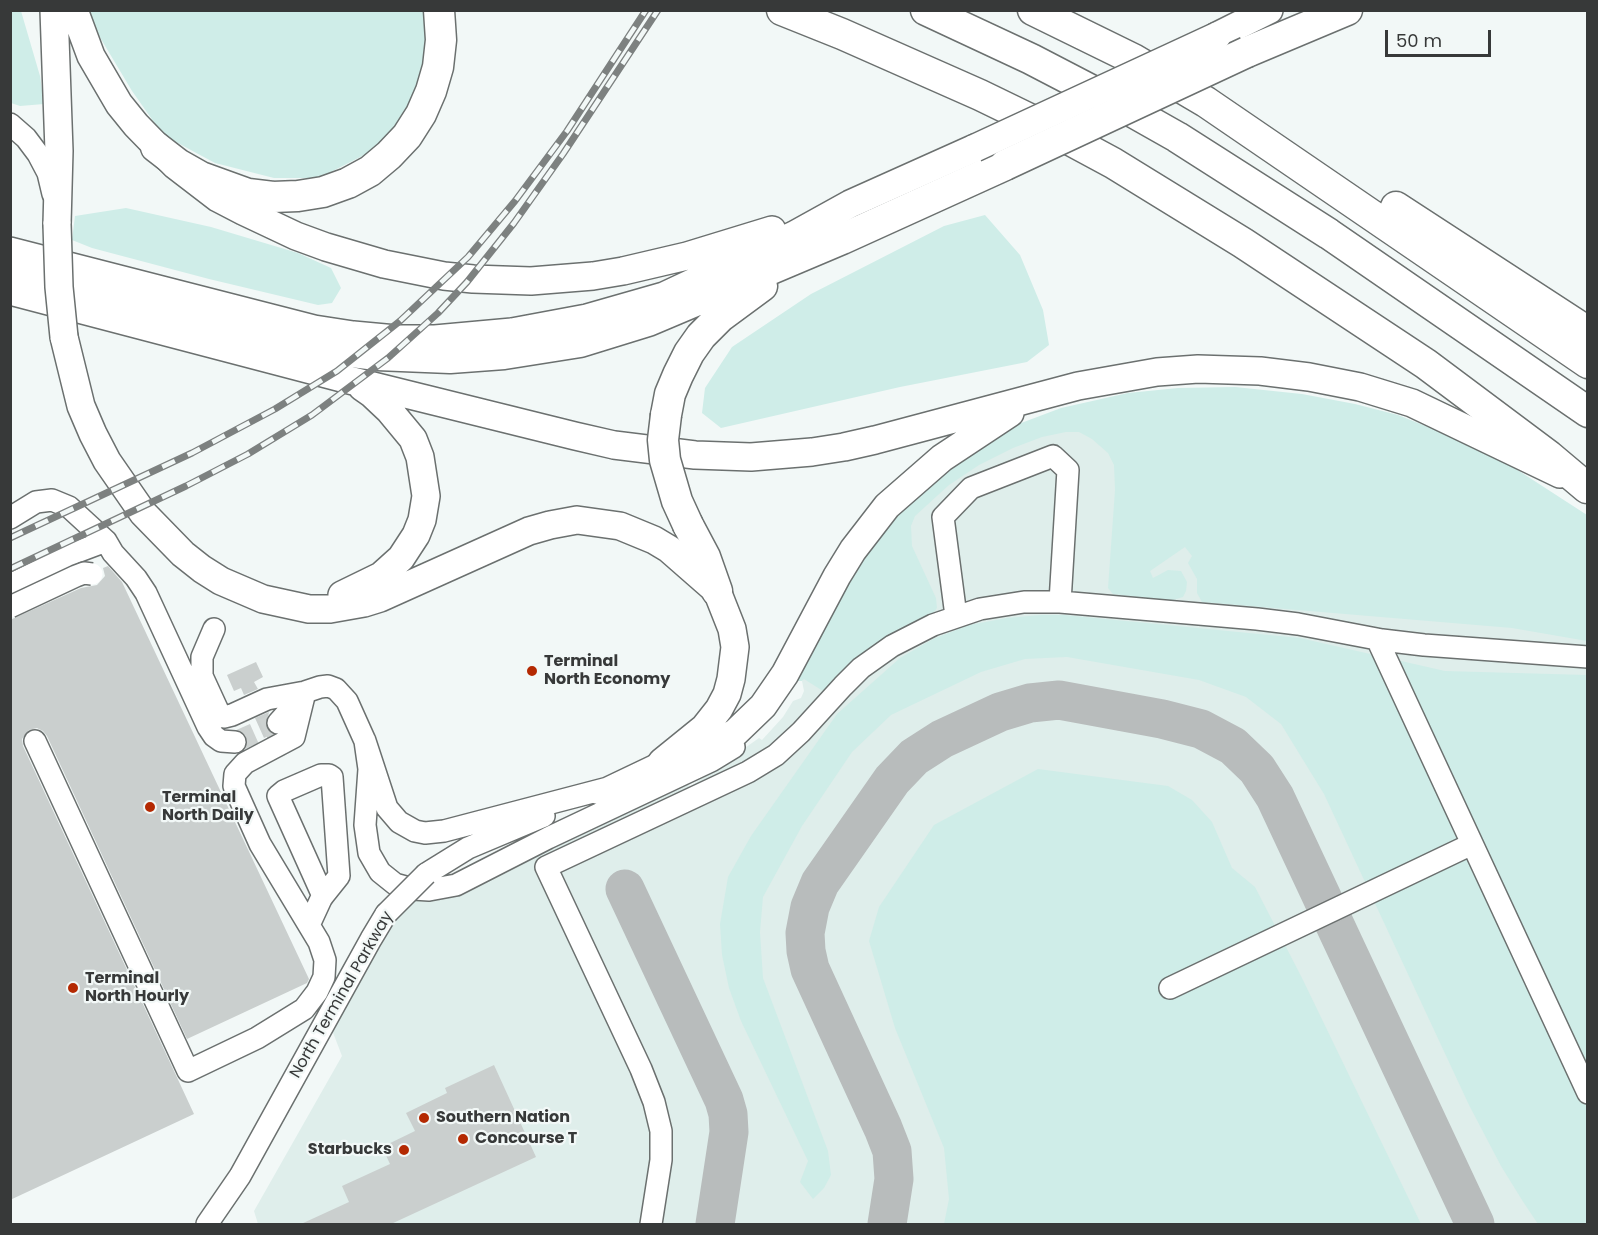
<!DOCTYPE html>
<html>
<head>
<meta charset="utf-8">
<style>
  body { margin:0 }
  #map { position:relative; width:1598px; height:1235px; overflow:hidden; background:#f2f8f7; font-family:Poppins,sans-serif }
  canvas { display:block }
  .frame { position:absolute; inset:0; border:12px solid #373939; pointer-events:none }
  .scale { position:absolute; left:1385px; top:30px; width:106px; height:27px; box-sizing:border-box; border:3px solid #373939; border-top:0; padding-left:8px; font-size:18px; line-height:21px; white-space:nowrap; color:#373939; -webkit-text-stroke:4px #f2f8f7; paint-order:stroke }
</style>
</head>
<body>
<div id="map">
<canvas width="1598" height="1235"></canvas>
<div class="frame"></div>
<div class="scale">50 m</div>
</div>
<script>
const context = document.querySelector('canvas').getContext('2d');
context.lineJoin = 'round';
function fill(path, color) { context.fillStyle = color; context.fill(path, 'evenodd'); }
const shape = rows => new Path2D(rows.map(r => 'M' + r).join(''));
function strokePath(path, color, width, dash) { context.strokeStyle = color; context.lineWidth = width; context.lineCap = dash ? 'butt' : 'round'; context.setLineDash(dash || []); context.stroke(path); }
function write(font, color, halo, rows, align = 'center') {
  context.font = font + ' Poppins,sans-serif'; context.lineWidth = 4.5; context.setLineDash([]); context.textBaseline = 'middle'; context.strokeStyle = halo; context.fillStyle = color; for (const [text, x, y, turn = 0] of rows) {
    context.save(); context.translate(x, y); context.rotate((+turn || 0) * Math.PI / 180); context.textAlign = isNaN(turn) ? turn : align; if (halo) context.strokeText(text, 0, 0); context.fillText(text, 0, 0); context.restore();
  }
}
const built = shape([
  [1041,420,1587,516,1587,1224,258,1224,254,1211,342,1056,332,1030,383,936,416,896,681,783,691,786,759,738,762,740,783,717,793,701,801,698,804,691,802,681,828,626,900,510]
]);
const green = shape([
  [11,10,21,11,40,76,44,104,20,106,11,103],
  [86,11,426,11,432,35,410,113,372,151,319,178,274,178,215,163,163,135,132,91,98,34],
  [126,208,211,227,298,253,331,268,341,288,332,303,318,305,209,279,92,248,72,240,75,216],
  [985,215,1020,255,1043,310,1049,345,1027,362,900,387,721,428,702,413,705,388,732,347,811,294,944,226],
  [1235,387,1302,394,1355,404,1398,415,1443,433,1492,456,1516,469,1587,515,1587,641,1512,628,1202,602,1197,593,1197,579,1188,563,1192,556,1185,547,1150,571,1153,578,1168,570,1181,571,1187,582,1186,591,1183,597,1170,601,1113,594,1108,588,1115,490,1114,465,1108,453,1092,439,1079,432,1066,432,1042,437,1013,448,979,465,949,485,915,516,911,526,912,546,936,598,937,608,934,612,893,634,879,643,852,665,823,691,804,679,802,681,797,681,833,600,906,498,1008,428,1061,408,1128,393,1178,388],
  [1041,615,1064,615,1300,638,1445,671,1587,675,1587,1224,1538,1224,1522,1200,1501,1166,1469,1105,1324,794,1281,724,1246,697,1199,680,1067,657,1025,659,981,672,891,715,852,752,802,826,763,897,760,932,763,978,828,1151,831,1175,824,1188,813,1199,800,1182,808,1161,741,1021,729,988,722,955,720,924,728,877,751,836,837,714,900,658,933,639,969,625,1007,618],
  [1038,769,1168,786,1192,800,1212,822,1232,868,1255,887,1302,978,1421,1224,944,1224,949,1199,944,1148,895,1028,869,941,879,907,934,825]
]);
const taxiway = shape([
  [625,889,724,1100,728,1114,729,1132,715,1224],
  [887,1224,894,1179,892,1151,883,1128,810,969,806,951,805,933,810,907,820,883,892,780,914,757,942,739,1000,712,1030,703,1059,700,1162,719,1201,729,1233,746,1257,769,1275,797,1475,1224]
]);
const building = shape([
  [108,566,122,582,309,979,307,983,187,1039,47,736,43,731,37,728,29,730,22,739,23,746,194,1114,10,1200,10,620,81,588,97,585,105,576,103,568],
  [256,662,263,677,254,682,258,689,244,695,241,688,234,691,227,675],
  [269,712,266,726,272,734,264,738,255,718],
  [494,1065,536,1157,391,1224,301,1224,349,1202,342,1186,390,1164,382,1147,415,1131,406,1113,447,1093,445,1088]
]);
const minorTunnel = shape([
  [235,742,278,723]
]);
const minor = shape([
  [10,124,26,138,38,154,48,173,53,194],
  [10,518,36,502,52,500,69,507,106,541,113,553,136,578,146,593,208,727,214,736,221,741,235,742],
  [10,585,74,553,106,541],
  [956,616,943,517,971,488,1053,456,1068,470,1060,602],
  [214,629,202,657,202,676,219,713,224,717,232,715,267,699,305,692,320,687,328,686,336,689,347,701,365,741,387,808,399,822,415,831,425,833,444,831,608,788],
  [1377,639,1588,1093],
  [278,723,303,695],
  [35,741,188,1071,257,1038,304,1009,317,992,324,977,325,960,319,942,260,844,234,786,235,774,245,763,294,737,305,692],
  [365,741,369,769,365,825,369,853,380,872,395,884,413,889,429,890,456,885,548,838,711,761,734,747],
  [597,793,662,762],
  [426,874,468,848,544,816],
  [309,925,321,899,323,896,339,876,332,777,329,775,321,775,284,791,278,796,323,896],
  [1170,988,1472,844],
  [207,1224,240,1176,371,939,386,914],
  [651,1224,661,1160,661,1131,654,1102,641,1069,546,867,748,772,776,755,801,732,843,686,861,668,892,646,933,625,980,609,1024,602,1060,602,1257,619,1298,624,1382,640,1424,645,1588,657]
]);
const major = shape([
  [54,10,59,151,57,224],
  [74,10,91,56,119,104,136,125,175,165,218,198,243,211,296,236,326,247,384,264,444,276,473,279,531,281,593,276,623,271,687,256,772,230],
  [1217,36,1269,10],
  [10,251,314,329,353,335,396,339,435,339,512,332,587,318,664,296,794,235,850,204,975,148],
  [10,291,353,381,575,436,614,445,695,455,751,457,812,452,844,447,875,440,1078,386,1157,372,1198,369,1260,371,1309,377,1360,387,1412,403,1560,474],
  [64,337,81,406,93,434,107,461,143,513,183,554,202,569,221,581,263,599,309,609,330,609,364,603,380,598,529,531,550,525,577,520,620,526,654,540,669,549,717,591,732,629,735,647,731,679,727,694,719,709,704,728,662,762],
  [342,595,381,576,401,558,416,535,422,520,426,496,420,457,413,439,389,410,372,394,362,387],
  [680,756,713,746,736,732,763,706,785,674,837,576,853,550,887,506,942,458,1010,413]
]);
const highway = shape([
  [782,10,842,34,980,95,1048,128,1113,163,1243,243,1426,364,1549,456,1587,488],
  [926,10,1031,59,1131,111,1177,137,1329,234,1588,412],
  [1033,10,1133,59,1206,102,1588,363],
  [1247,52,1347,10],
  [156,147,178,164,201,177,248,194,273,197,298,196,323,192,348,183,370,171,389,155,407,136,421,114,431,91,438,67,441,40,439,10],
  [1396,207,1588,332],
  [10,275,277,340,319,348,377,355,450,358,504,354,580,342,648,321,842,239,1005,165],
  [666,415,670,394,678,375,689,353,701,336,720,317,762,286],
  [688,525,705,557,717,591]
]);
const rail = shape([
  [10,538,192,453,275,409,337,371,400,321,468,257,515,201,567,131,646,10],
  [10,569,186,486,248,454,312,415,388,358,438,313,467,282,514,223,563,154,658,10]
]);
const minorBridge = shape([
  [10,607,76,576,84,573,92,574],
  [386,914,426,874]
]);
const majorBridge = shape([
  [975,148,1217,36],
  [57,224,59,287,64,337]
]);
const highwayBridge = shape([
  [1005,165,1247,52],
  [666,415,663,440,665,460,677,501,688,525]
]);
const markers = [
  [532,671,6,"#b42902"],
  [150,807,6,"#b42902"],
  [73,988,6,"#b42902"],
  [424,1118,6,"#b42902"],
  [463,1139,6,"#b42902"],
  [404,1150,6,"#b42902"]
];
const poiNames = [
  ["Terminal",544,662],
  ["North Economy",544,680],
  ["Terminal",162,798],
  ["North Daily",162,816],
  ["Terminal",85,979],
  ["North Hourly",85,997],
  ["Southern Nation",436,1118],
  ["Concourse T",475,1139],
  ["Starbucks",392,1150,"right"]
];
const streetNames = [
  ["North Terminal Parkway",342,995,-60]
];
fill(built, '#dfeeeb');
fill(green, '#cfede8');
strokePath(taxiway, '#b8bcbc', 39);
fill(building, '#cacfce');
strokePath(minorTunnel, '#cdd2d1', 21, [21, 10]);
strokePath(minor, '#6b706f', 24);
strokePath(major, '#6b706f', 30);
strokePath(highway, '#6b706f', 33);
strokePath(minor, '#fff', 21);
strokePath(major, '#fff', 27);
strokePath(highway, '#fff', 30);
strokePath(rail, '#7d8180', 7);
strokePath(rail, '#f2f8f7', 4.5, [14]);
strokePath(minorBridge, '#6b706f', 24, []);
strokePath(majorBridge, '#6b706f', 30, []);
strokePath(highwayBridge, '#6b706f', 33, []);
strokePath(minorBridge, '#fff', 21);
strokePath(majorBridge, '#fff', 27);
strokePath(highwayBridge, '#fff', 30);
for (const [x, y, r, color] of markers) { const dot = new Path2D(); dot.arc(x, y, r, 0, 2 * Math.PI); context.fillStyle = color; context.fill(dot); strokePath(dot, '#f2f8f7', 2); }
write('bold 16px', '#373939', '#f2f8f7', poiNames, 'left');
write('16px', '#373939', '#f2f8f7', streetNames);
</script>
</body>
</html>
